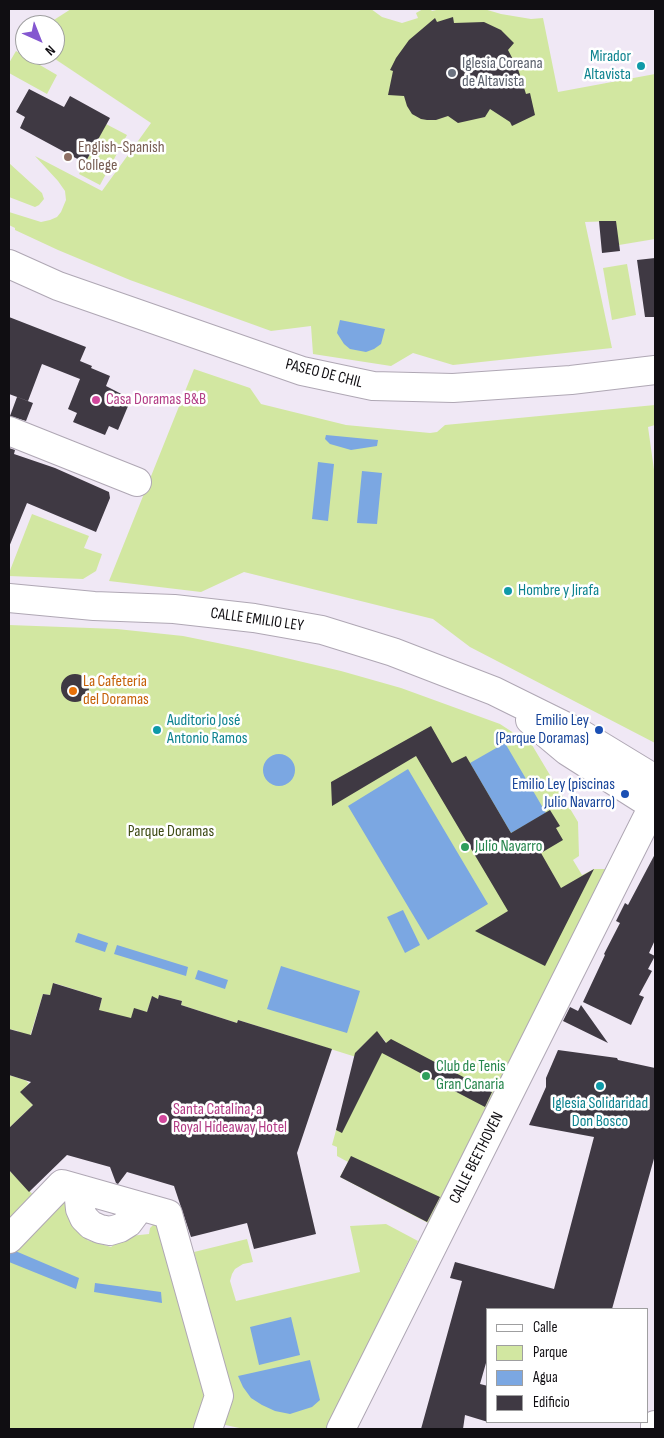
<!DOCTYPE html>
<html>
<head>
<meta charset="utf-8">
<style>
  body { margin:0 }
  #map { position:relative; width:664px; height:1438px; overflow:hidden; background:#f0e8f5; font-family:"Sofia Sans Condensed",sans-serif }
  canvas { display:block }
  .frame { position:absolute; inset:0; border:10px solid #100e12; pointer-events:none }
  .legend { position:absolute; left:486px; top:1308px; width:162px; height:115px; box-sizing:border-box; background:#fff; border:1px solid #9f9fa0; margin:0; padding:6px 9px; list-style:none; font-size:15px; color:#100e12 }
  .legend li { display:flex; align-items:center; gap:10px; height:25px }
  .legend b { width:25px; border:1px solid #9f9fa0 }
  .north { position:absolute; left:15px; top:15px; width:50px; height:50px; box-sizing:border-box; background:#fff; border:1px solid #9f9fa0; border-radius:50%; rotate:136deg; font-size:14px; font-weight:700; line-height:20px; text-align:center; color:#100e12 }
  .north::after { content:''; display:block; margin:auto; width:18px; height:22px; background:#8457d0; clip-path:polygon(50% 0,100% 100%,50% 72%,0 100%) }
</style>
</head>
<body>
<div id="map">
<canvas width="664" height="1438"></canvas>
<div class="frame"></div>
<ul class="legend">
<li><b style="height:6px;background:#fff"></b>Calle</li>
<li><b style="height:14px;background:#d2e7a1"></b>Parque</li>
<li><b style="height:14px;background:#7ba7e2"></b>Agua</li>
<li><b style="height:14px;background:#3f3943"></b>Edificio</li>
</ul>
<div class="north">N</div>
</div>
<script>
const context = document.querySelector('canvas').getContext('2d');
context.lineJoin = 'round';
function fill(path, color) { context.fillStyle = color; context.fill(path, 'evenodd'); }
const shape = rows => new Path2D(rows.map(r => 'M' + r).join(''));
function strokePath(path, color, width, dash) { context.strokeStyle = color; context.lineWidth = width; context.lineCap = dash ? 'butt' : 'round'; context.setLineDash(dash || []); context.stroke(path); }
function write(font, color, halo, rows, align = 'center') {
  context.font = font + ' "Sofia Sans Condensed",sans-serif'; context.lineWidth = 5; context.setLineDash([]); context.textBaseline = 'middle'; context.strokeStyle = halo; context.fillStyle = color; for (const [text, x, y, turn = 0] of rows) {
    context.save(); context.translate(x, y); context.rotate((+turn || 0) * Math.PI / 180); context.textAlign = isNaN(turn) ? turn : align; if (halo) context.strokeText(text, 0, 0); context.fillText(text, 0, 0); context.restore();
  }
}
const green = shape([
  [71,9,371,9,382,17,402,23,418,18,416,13,423,9,430,9,432,11,441,9,484,9,501,14,531,19,543,18,558,92,655,74,655,239,619,245,615,221,585,222,612,348,453,365,413,353,391,366,313,354,311,326,271,331,130,280,58,250,15,230,15,228,9,225,9,212,41,222,50,220,57,217,61,212,66,200,65,191,58,181,35,156,102,191,151,123,49,55,55,55,55,25,46,25],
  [16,51,57,75,47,94,9,73,9,63],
  [106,124,127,135,100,185,79,174],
  [9,163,42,193,44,199,39,205,35,207,9,197],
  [627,264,636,315,612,320,603,268],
  [194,369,250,388,261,404,346,425,430,433,437,432,445,425,655,405,655,425,648,427,655,477,655,743,470,647,433,619,244,572,201,592,109,581],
  [32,514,89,536,84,548,102,554,96,571,83,579,9,576,9,573],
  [9,625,117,629,183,636,252,650,341,671,401,688,500,724,532,745,578,822,579,856,573,860,582,875,594,869,606,869,428,1223,340,1177,348,1162,337,1156,337,1147,332,1145,356,1057,238,1020,237,1023,181,1005,182,1001,159,995,158,999,152,997,147,1012,112,1083,99,1010,102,998,54,983,50,995,43,994,27,1046,23,1044,18,1031,9,1029],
  [377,1032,386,1042,369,1060,356,1057,358,1050],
  [9,1075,25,1080,29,1083,21,1092,33,1105,9,1128],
  [9,1170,49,1211,60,1203,65,1202,67,1204,69,1211,67,1213,74,1218,87,1237,87,1240,111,1247,116,1243,130,1236,149,1234,150,1228,156,1222,207,1400,197,1429,9,1429],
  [386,1224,418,1241,326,1429,244,1429,216,1423,209,1310,194,1252,247,1239,253,1262,243,1264,235,1269,232,1274,230,1281,236,1301,360,1272,350,1226]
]);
const water = shape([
  [340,320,385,329,381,344,374,349,366,352,350,349,344,344,337,333],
  [326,435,378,440,377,446,351,450,330,444,325,439],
  [318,462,334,464,328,521,312,519],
  [362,471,382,473,377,524,357,523],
  [505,743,546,813,511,833,470,763],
  '263 770a16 16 0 1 1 32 0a16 16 0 1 1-32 0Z',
  [408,769,488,904,428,940,348,806],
  [403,910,420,945,405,953,387,917],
  [78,933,108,943,105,952,75,942],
  [117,945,188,967,186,976,114,954],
  [281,966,360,991,347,1033,267,1009],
  [198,970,228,980,225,989,195,979],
  [13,1250,79,1278,76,1289,9,1262,9,1256],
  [95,1283,161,1292,162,1303,94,1292],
  [291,1317,300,1355,259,1365,250,1327],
  [310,1360,320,1400,312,1407,290,1414,275,1411,262,1405,251,1398,243,1387,238,1376]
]);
const building = shape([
  [453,17,454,23,484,22,501,30,514,43,508,50,518,69,526,94,530,93,535,115,512,126,510,122,490,109,485,117,458,123,448,116,436,120,427,120,421,119,412,114,407,106,404,96,388,95,393,71,390,70,396,58,409,40,435,18,437,22],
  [29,89,64,107,70,96,110,118,85,163,20,128,25,117,16,112],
  [599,221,616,221,620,251,602,253],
  [655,258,655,317,645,317,637,260],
  [9,317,86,347,80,361,92,366,91,368,110,376,106,386,131,399,118,430,109,426,105,435,73,422,77,413,68,409,80,379,42,364,28,401,9,394],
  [17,397,33,403,26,421,10,416],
  [9,448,15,450,14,454,55,468,109,492,110,498,96,532,27,503,9,547],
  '61 688a14 14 0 1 1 28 0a14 14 0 1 1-28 0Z',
  [431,726,452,763,466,756,511,833,550,810,560,826,556,828,563,840,541,853,561,888,594,869,545,966,475,931,508,911,416,756,332,806,331,782],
  [655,854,655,940,649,953,655,956,648,969,652,971,639,995,644,997,631,1025,583,1002,605,955,604,954,620,923,616,921,625,903,628,905],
  [53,983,102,998,99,1010,131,1018,134,1008,147,1012,152,996,158,999,159,995,182,1001,181,1005,237,1023,238,1020,332,1049,297,1153,316,1234,254,1249,247,1223,191,1237,174,1186,127,1172,118,1184,116,1183,110,1167,67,1155,29,1192,9,1170,9,1128,33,1105,20,1092,31,1082,9,1075,9,1029,31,1035,43,994,50,995],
  [581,1005,608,1043,563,1021,570,1007,578,1011],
  [377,1031,386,1043,391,1039,492,1092,485,1107,382,1053,342,1133,336,1130,355,1053],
  [558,1050,617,1058,618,1060,655,1068,655,1155,612,1309,488,1309,488,1356,480,1384,488,1386,488,1422,465,1415,463,1429,421,1429,462,1281,450,1278,455,1262,554,1289,594,1137,529,1125,546,1087,546,1078],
  [351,1156,440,1197,427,1222,340,1177]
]);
const minor = shape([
  [9,264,58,286,302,371,373,386,453,388,571,380,655,370],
  [9,431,137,482],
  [9,598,94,606,174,609,254,618,322,630,393,652,494,691,581,734,655,779],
  [530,720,567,751,655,807],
  [81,1190,79,1199,80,1209,84,1218,91,1225,100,1229,110,1231,120,1228,128,1223,134,1215,138,1206],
  [9,1239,62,1184,168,1214,219,1396,208,1429],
  [341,1429,653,806],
  [655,1429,655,1425]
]);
const markers = [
  [641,66,5,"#0f9aa8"],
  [452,73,5,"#6b7280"],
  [68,157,5,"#8d6e63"],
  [96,400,5,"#d1479c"],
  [508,591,5,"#0f9aa8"],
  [73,691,5,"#e8710a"],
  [157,730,5,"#0f9aa8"],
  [599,730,5,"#1a4fb4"],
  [625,794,5,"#1a4fb4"],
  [465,847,5,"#2e9e5b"],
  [426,1076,5,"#2e9e5b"],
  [600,1086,5,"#0f9aa8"],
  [163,1119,5,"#d1479c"]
];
const cultureNames = [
  ["Mirador",631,57,"right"],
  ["Altavista",631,75,"right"],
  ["Hombre y Jirafa",518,591],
  ["Auditorio José",167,721],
  ["Antonio Ramos",167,739],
  ["Iglesia Solidaridad",600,1104,"center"],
  ["Don Bosco",600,1122,"center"]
];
const worshipNames = [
  ["Iglesia Coreana",462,64],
  ["de Altavista",462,82]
];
const educationNames = [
  ["English-Spanish",78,148],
  ["College",78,166]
];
const streetNames = [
  ["PASEO DE CHIL",324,374,14],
  ["CALLE EMILIO LEY",257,620,8],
  ["CALLE BEETHOVEN",477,1158,-63]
];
const hotelNames = [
  ["Casa Doramas B&B",106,400],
  ["Santa Catalina, a",173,1110],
  ["Royal Hideaway Hotel",173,1128]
];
const foodNames = [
  ["La Cafeteria",83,682],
  ["del Doramas",83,700]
];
const transitNames = [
  ["Emilio Ley",589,721],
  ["(Parque Doramas)",589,739],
  ["Emilio Ley (piscinas",615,785],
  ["Julio Navarro)",615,803]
];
const parkNames = [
  ["Parque Doramas",171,832]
];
const leisureNames = [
  ["Julio Navarro",475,847],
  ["Club de Tenis",436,1067],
  ["Gran Canaria",436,1085]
];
fill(green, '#d2e7a1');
fill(water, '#7ba7e2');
fill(building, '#3f3943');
strokePath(minor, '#afa7b4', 30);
strokePath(minor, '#fff', 28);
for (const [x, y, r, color] of markers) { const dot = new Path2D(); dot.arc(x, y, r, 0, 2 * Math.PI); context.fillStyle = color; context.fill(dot); strokePath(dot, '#fff', 2); }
write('16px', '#0d838f', '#fff', cultureNames, 'left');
write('16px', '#5b616d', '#fff', worshipNames, 'left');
write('16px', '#785e54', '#fff', educationNames, 'left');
write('16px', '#100e12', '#fff', streetNames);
write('16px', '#b23c85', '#fff', hotelNames, 'left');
write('16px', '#c56008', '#fff', foodNames, 'left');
write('16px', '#164399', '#fff', transitNames, 'right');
write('16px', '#3c4913', '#fff', parkNames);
write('16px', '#27864d', '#fff', leisureNames, 'left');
</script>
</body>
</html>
